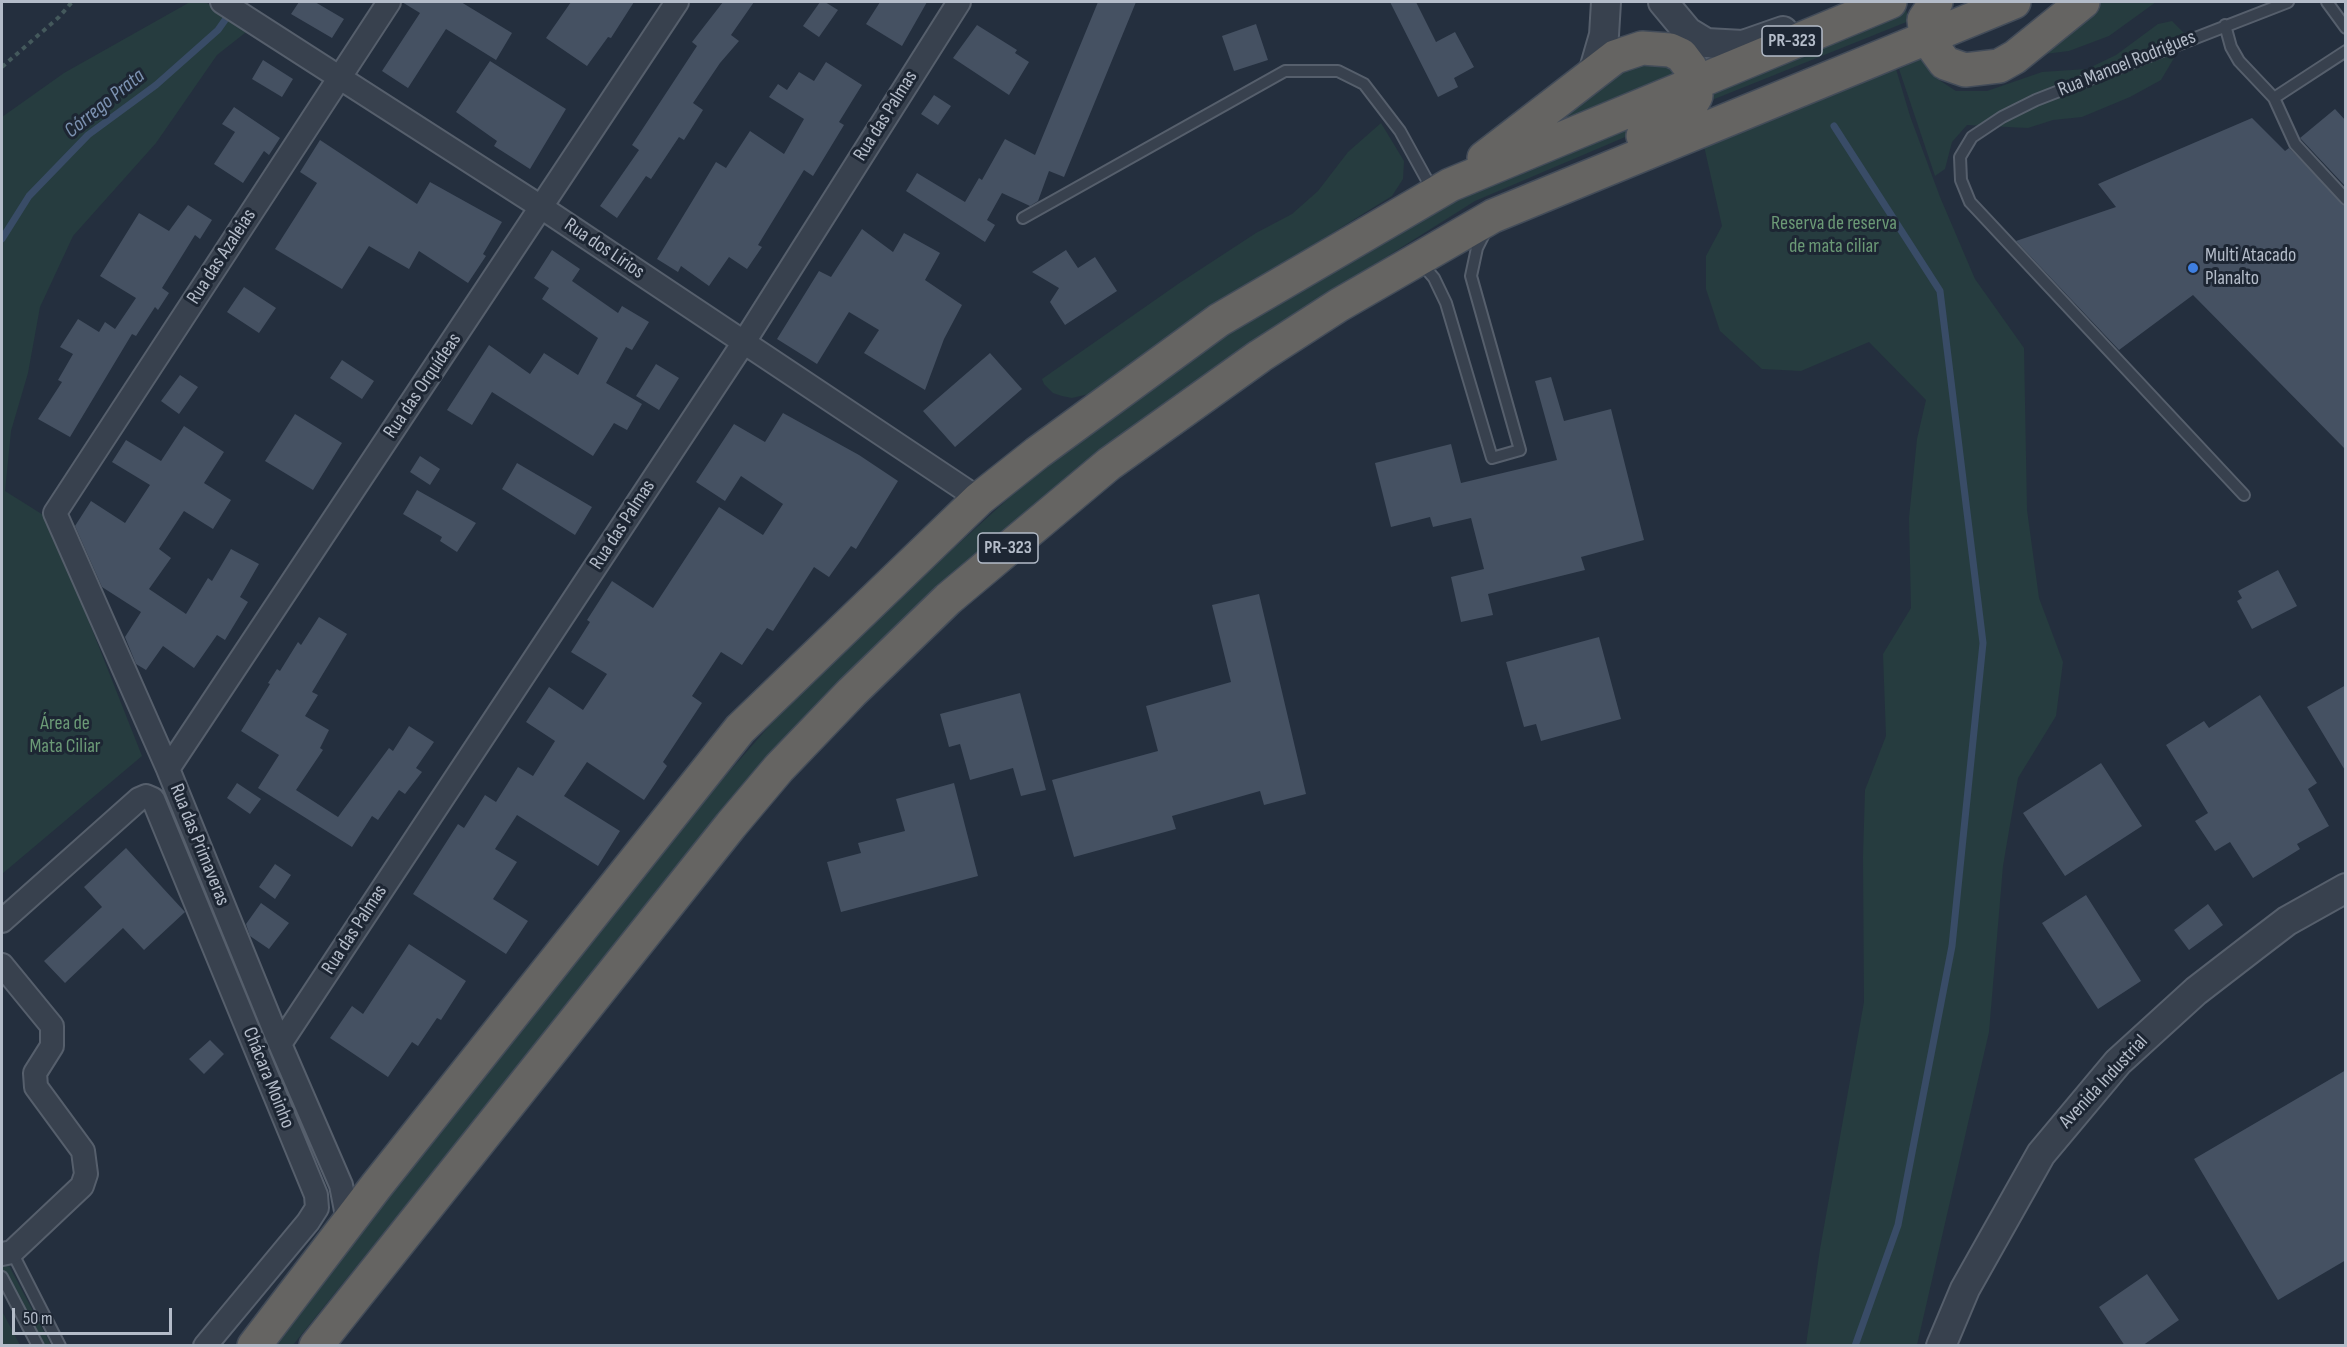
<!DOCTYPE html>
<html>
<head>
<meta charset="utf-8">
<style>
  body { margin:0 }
  #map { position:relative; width:2347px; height:1347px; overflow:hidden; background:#242f3e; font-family:"Sofia Sans Condensed",sans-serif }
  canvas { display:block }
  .frame { position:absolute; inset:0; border:3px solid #b4bcc9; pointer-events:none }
  .scale { position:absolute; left:12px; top:1308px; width:160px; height:27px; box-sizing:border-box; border:3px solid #b4bcc9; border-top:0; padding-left:8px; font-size:18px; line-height:21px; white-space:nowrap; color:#b4bcc9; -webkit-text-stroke:4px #1d2633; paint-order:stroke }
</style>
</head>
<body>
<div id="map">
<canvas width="2347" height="1347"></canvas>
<div class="frame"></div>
<div class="scale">50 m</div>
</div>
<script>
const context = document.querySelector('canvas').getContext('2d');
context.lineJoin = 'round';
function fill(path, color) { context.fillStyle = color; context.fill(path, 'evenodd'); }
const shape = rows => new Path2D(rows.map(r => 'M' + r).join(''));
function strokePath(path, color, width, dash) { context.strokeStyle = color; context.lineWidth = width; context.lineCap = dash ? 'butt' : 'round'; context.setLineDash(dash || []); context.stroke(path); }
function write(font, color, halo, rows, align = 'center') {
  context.font = font + ' "Sofia Sans Condensed",sans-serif'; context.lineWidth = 6; context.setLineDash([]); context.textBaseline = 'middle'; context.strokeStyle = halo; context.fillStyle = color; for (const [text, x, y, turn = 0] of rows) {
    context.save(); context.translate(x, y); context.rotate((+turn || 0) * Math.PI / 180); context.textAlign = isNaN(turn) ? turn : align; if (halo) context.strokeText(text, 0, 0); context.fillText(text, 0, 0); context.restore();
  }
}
const green = shape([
  [190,2,205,2,250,29,217,55,156,143,73,236,40,307,28,373,11,431,5,491,48,518,142,756,2,874,2,117,64,73],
  [2099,2,2156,2,2109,36,2069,51,2037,55],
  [1906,9,1909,21,1707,102,1710,95,1836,37],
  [2172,21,2187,36,2161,80,2130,97,2082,117,2053,120,2028,128,1967,125,1952,142,1945,169,1935,176,1899,69,1921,59,1936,78,1956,91,1987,91,2042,72,2087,69,2116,55,2158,24],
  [1636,64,1669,64,1679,77,1525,144,1587,92],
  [1896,69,1910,116,1940,197,1975,279,2024,348,2027,510,2039,598,2063,662,2056,716,2018,778,2003,866,1989,1032,1917,1345,1806,1345,1820,1249,1864,1002,1863,857,1865,790,1886,736,1883,654,1911,608,1909,518,1917,439,1926,400,1869,342,1801,371,1762,369,1720,331,1706,289,1706,256,1722,226,1704,146],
  [1675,101,1644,129,1475,201,1315,302,1132,431,1047,494,950,576,866,654,797,727,718,818,293,1345,269,1346,699,806,785,708,857,636,1032,477,1122,406,1220,337,1413,219],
  [1381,123,1404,161,1403,179,1392,196,1237,292,1093,393,1072,398,1062,396,1053,393,1044,384,1042,379,1178,284,1256,233,1292,214,1318,191,1348,152],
  [2,1260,7,1262,51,1345,41,1345,2,1272],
  [2,1311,20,1345,2,1345]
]);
const stream = shape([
  [1834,126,1940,291,1983,643,1952,946,1898,1225,1855,1346],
  [2,239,29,196,88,135,156,85,218,30,230,13]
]);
const building = shape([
  [299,2,315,2,344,19,332,38,291,14],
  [402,2,461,2,512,33,496,60,446,29,408,88,382,71,420,13],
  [571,2,634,2,611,38,608,37,587,66,546,38],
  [723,2,754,2,731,35,739,41,720,63,693,103,703,110,684,140,679,137,651,179,646,176,617,218,600,206,639,150,632,145,697,46,692,42],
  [820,2,825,2,838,10,819,37,803,26],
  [880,2,927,2,902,46,866,24],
  [1098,2,1136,2,1064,177,1049,171,1038,201,1030,206,1002,193,987,220,995,225,985,242,906,191,917,173,965,202,979,178,982,180,1005,139,1035,155],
  [1390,2,1416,2,1436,42,1455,32,1474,67,1454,78,1458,87,1438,97],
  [1256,24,1268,60,1234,71,1222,36],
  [977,25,1017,50,1015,53,1029,62,1009,95,953,58],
  [263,60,293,79,282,97,252,79],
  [490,61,566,109,530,169,494,146,497,141,456,112],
  [826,62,862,85,839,122,844,125,813,176,804,170,758,245,762,247,747,269,729,257,709,286,681,266,678,272,657,259,716,162,726,168,750,131,784,154,804,119,769,97,778,84,787,90,799,72,814,81],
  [934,95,951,106,938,125,921,114],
  [234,107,280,138,269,155,264,151,243,183,214,164,235,132,222,124],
  [2335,109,2346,121,2346,187,2300,138],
  [2252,118,2285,151,2289,148,2346,206,2346,450,2193,295,2119,350,2016,241,2116,207,2098,184],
  [320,140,417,204,430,182,502,222,483,254,486,256,468,283,419,251,409,269,369,246,342,289,275,249,317,183,300,172],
  [188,205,212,220,200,239,195,235,162,288,169,293,158,310,155,307,136,336,132,334,70,437,38,419,62,382,58,380,73,354,60,347,78,319,99,332,105,322,115,329,136,298,100,276,139,213,169,231],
  [862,229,893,252,904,233,940,253,925,280,962,305,944,339,925,390,864,353,879,330,849,312,817,364,777,339,819,271,831,277],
  [552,250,580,269,572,281,618,313,622,306,649,322,632,350,626,347,606,383,642,404,627,430,614,423,593,456,492,392,472,425,447,410,489,345,530,374,544,353,578,375,598,338,542,299,549,288,534,278],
  [1066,250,1078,268,1095,257,1117,291,1065,325,1050,302,1059,288,1032,272],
  [244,287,276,308,259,333,227,312],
  [990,353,1022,389,955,447,923,411],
  [342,360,374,381,362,399,330,378],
  [656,364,679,378,659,410,636,396],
  [180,375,198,387,179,414,161,401],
  [1551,377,1564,421,1611,409,1644,540,1581,557,1585,570,1488,594,1493,615,1461,622,1451,577,1484,569,1471,518,1433,527,1430,517,1391,527,1375,463,1451,444,1461,483,1557,460,1535,381],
  [783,413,859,455,898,481,856,549,851,546,829,577,814,567,773,631,767,628,742,665,721,652,692,696,702,703,663,762,667,766,644,800,587,762,564,796,620,831,598,866,517,815,495,849,517,862,493,899,528,921,506,954,413,894,458,824,464,828,485,795,496,802,518,767,533,776,555,741,526,722,549,687,583,710,607,674,571,652,590,622,587,620,612,581,653,608,719,507,763,535,783,504,741,476,725,501,696,482,734,424,765,442],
  [295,414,342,443,313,490,265,461],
  [184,426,224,452,204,483,231,500,213,529,184,511,159,549,171,558,149,589,186,614,208,578,212,581,231,549,259,564,240,597,248,602,225,640,217,635,194,668,163,646,146,670,136,664,125,637,141,612,102,587,75,526,91,501,125,523,150,485,112,462,126,440,161,461],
  [420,456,440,469,430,485,410,472],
  [517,463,592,507,575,535,502,489],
  [417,490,476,523,457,552,440,541,442,537,403,514],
  [2278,570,2297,606,2252,629,2237,601,2242,598,2238,591],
  [1259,594,1306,794,1264,805,1260,791,1172,816,1176,829,1074,857,1052,780,1158,751,1146,706,1231,682,1212,605],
  [319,617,347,634,312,692,318,695,305,716,329,730,320,748,323,750,296,790,338,817,389,748,393,751,409,726,434,742,416,768,422,772,405,794,399,790,378,820,372,816,352,847,258,788,279,755,241,731,270,684,268,683,277,669,280,671,298,642,301,645],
  [1599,637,1621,719,1541,741,1536,724,1524,727,1506,662],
  [2346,685,2346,772,2307,707],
  [1020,693,1046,790,1021,796,1013,768,970,780,960,744,949,747,940,714],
  [2260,695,2317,783,2308,789,2329,826,2297,844,2300,849,2253,878,2230,842,2215,851,2195,821,2208,813,2166,745,2204,721,2209,728],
  [2101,763,2142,826,2065,876,2023,813],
  [237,783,261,799,250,814,227,798],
  [954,783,978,876,841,912,827,862,861,853,858,843,905,831,896,799],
  [126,848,185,912,144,950,123,928,65,983,44,961,102,907,84,887],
  [275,864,291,875,275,899,259,887],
  [2086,895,2141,981,2098,1009,2042,923],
  [261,903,289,923,269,949,250,936,246,924],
  [2208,904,2223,925,2189,950,2174,930],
  [409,944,466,981,441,1020,437,1018,418,1046,412,1042,388,1077,330,1038,352,1006,363,1014],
  [210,1040,224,1054,204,1074,189,1059],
  [2346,1070,2346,1260,2278,1300,2194,1159],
  [2147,1274,2179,1320,2142,1346,2125,1346,2099,1307]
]);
const path = shape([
  [2,67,59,17,72,2]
]);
const service = shape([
  [2327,2,2346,28],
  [2225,25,2231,47,2239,61,2274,98,2295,144,2346,199],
  [2274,98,2346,51],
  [1023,218,1285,71,1338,71,1364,84,1400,131,1433,191],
  [1421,263,1434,278,1446,303,1492,458,1520,450,1471,276,1477,248,1486,230],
  [2244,495,1970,202,1961,180,1960,157,1972,137,2002,117,2036,100,2288,2],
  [12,1252,60,1346],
  [2,1277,38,1346]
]);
const minor = shape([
  [222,2,541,207,979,499],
  [168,769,677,2],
  [2,921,139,799,146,796,153,799,316,1195,317,1208,308,1222,205,1346],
  [2,965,52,1026,52,1046,35,1073,36,1087,83,1151,86,1174,82,1186,12,1252,2,1254],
  [280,1044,744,342,959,2],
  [348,1221,341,1185,280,1044,168,769,55,513,389,2]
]);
const tertiary = shape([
  [1663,2,1688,32,1706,43,1743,45,1783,31],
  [1593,73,1604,35,1606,2],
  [1941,1346,1965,1289,2041,1154,2118,1062,2196,991,2253,947,2287,921,2346,888]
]);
const trunk = shape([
  [1936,2,1924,20,1926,37,1945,63,1965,70,1999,66,2015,57,2083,2],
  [1484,158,1615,57,1642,48,1670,50,1681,55,1690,67,1695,81,1696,96,1691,105,1680,114,1643,136],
  [254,1346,377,1185,740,729,979,499,1037,453,1219,320,1450,185,1890,2],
  [316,1346,731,825,779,768,852,692,948,599,1109,464,1260,356,1339,305,1493,216,2014,2]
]);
const markers = [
  [2193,268,6,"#3f7fe0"]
];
const shields = [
  [1792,41,60],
  [1008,548,60]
];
const shieldNames = [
  ["PR-323",1792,41],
  ["PR-323",1008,548]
];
const streetNames = [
  ["Rua Manoel Rodrigues",2127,64,-22],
  ["Rua das Palmas",886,116,-58],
  ["Rua dos Lírios",604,249,34],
  ["Rua das Azaleias",222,257,-57],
  ["Rua das Orquídeas",423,386,-56],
  ["Rua das Palmas",623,525,-57],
  ["Rua das Primaveras",199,845,68],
  ["Rua das Palmas",355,930,-57],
  ["Chácara Moinho",268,1078,68],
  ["Avenida Industrial",2104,1082,-47]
];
const parkNames = [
  ["Reserva de reserva",1834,224],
  ["de mata ciliar",1834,247],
  ["Área de",65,724],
  ["Mata Ciliar",65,747]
];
const poiNames = [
  ["Multi Atacado",2205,256],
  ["Planalto",2205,279]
];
const waterNames = [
  ["Córrego Prata",105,104,-39]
];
fill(green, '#263c3f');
strokePath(stream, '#394c67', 7);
fill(building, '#455162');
strokePath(service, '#565f6c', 14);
strokePath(minor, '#565f6c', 26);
strokePath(tertiary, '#565f6c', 32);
strokePath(trunk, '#434c59', 36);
strokePath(path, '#44595c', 4, [4.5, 4.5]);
strokePath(service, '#38414e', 10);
strokePath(minor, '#38414e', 22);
strokePath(tertiary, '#38414e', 28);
strokePath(trunk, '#656462', 33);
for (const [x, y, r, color] of markers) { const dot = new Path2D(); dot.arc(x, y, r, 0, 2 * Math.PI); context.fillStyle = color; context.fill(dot); strokePath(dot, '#1d2633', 2); }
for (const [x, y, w] of shields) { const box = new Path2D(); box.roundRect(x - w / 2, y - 15, w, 30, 4.5); context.fillStyle = '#1d2633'; context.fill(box); strokePath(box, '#b4bcc9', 1.5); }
write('bold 18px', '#b4bcc9', null, shieldNames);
write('20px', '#b4bcc9', '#1d2633', streetNames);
write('20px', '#6b9a76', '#1d2633', parkNames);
write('20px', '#b4bcc9', '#1d2633', poiNames, 'left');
write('italic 21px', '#7c92b1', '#1d2633', waterNames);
</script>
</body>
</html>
